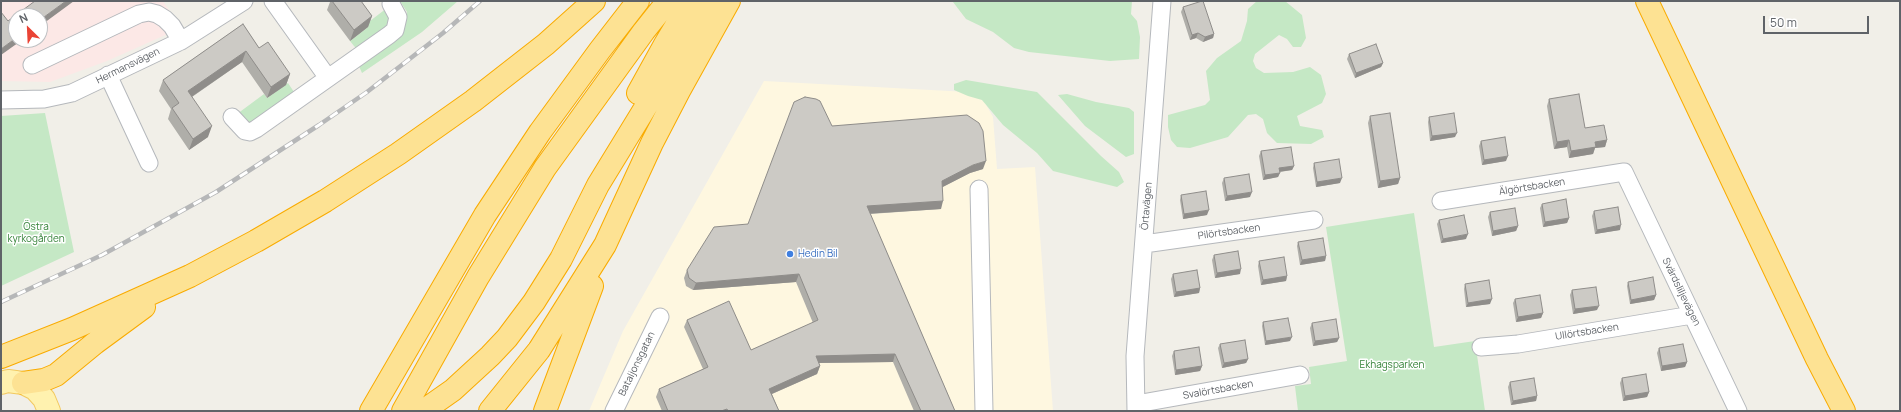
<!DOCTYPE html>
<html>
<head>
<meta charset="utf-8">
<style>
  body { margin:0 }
  #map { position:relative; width:1901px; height:412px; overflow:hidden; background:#f1efe8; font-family:Manrope,sans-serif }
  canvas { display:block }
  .frame { position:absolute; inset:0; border:2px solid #5f6368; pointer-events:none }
  .north { position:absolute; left:8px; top:8px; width:40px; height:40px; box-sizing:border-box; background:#fff; border:1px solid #bfc1c3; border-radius:50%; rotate:336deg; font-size:11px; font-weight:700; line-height:16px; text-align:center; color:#5f6368 }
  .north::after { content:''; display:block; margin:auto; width:14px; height:18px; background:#ea4335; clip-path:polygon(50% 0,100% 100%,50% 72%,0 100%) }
  .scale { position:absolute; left:1763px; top:16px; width:106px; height:18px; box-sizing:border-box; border:2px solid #5f6368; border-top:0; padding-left:5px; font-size:12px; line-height:14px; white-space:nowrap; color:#5f6368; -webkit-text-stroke:3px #fff; paint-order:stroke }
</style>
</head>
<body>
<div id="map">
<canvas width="1901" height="412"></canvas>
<div class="frame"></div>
<div class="north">N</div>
<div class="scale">50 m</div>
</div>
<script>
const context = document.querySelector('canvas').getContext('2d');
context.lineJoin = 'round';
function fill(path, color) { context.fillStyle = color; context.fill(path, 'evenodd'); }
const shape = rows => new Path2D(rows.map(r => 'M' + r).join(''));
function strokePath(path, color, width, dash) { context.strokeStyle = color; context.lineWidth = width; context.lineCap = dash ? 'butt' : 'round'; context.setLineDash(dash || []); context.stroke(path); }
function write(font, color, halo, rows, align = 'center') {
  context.font = font + ' Manrope,sans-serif'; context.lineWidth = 3; context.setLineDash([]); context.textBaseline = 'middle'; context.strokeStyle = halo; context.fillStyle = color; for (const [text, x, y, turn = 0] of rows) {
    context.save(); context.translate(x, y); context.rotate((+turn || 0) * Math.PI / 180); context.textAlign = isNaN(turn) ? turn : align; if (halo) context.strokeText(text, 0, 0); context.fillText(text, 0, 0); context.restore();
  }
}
const commercial = shape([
  [764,81,968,92,978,96,985,103,993,117,997,169,1035,167,1053,411,589,411,623,331]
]);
const medical = shape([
  [1,1,163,1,181,28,107,61,50,82,1,81],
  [16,16,40,16,40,40,16,40]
]);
const green = shape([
  [400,1,458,1,422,32,362,73,358,64,405,23,407,12],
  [956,1,1132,1,1131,14,1137,21,1140,37,1139,59,1110,61,1029,52,1014,48,993,32,966,19,953,2],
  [1257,1,1285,1,1302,15,1306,38,1301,47,1293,47,1287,39,1279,35,1255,54,1253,61,1256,68,1264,73,1293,72,1310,67,1321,75,1326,94,1322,103,1297,116,1300,126,1322,130,1324,137,1311,144,1277,143,1267,133,1263,119,1256,114,1248,115,1228,137,1190,148,1177,147,1171,140,1168,127,1168,115,1205,105,1210,100,1206,71,1217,58,1241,41,1247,21,1248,9],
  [387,8,392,27,357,49,354,46,350,41,368,27,366,24],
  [966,80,1037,92,1101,156,1119,172,1124,182,1117,187,1053,171,1037,153,1003,125,982,100,968,96,954,90,954,84],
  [288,83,296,95,248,125,237,114,264,94,267,98],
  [1067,94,1096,102,1129,108,1134,112,1134,154,1126,157,1085,126,1058,95],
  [45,113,74,252,1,286,1,116],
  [1414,213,1434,347,1475,341,1485,411,1298,411,1295,386,1311,384,1309,367,1347,361,1326,227]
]);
const minor = shape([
  [273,1,328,78],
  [32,65,139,14,149,12,157,14,165,19,172,26,181,41],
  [108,75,149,163],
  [1,100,44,99,72,93,181,41,244,1],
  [232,117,245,131,250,132,256,129,389,35,395,30,398,17,391,4],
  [979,189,984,411],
  [1441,201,1624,172,1738,411],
  [1144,244,1314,220],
  [1481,347,1518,344,1692,315],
  [1136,404,1300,375],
  [614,411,660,317],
  [1136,411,1135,356,1162,1]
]);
const major = shape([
  [1,383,8,381,23,383,35,389,44,399,49,411]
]);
const highway = shape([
  [1647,1,1817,359,1844,411],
  [638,93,664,46,691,1],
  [1,357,72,329,190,276,256,241,325,201,398,154,473,101,546,44,594,1],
  [23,383,44,380,56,375,95,343,144,307],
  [371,411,485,215,540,132,600,50,638,1],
  [403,411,478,277,545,168,644,31,668,1],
  [423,411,453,390,490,356,507,338,534,302,561,259,598,185,680,51,713,1],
  [490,411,539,350,605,245,652,143,679,91,729,1],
  [545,411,592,286]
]);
const rail = shape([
  [1,302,102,255,216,192,319,125,367,92,443,33,480,1]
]);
const wall = shape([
  [330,1,361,1,372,16,368,27,350,41,327,10,330,2],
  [1183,7,1214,34,1213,38,1203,42,1196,38,1190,40,1181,12],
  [243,24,259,48,290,74,286,85,267,98,242,62,192,97,208,137,189,150,168,119,171,109,159,91,163,80],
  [1349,54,1383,63,1381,67,1355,78,1347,59],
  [1549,99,1585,128,1607,140,1605,147,1595,148,1593,154,1569,158,1567,147,1554,149,1547,106],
  [1370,116,1400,178,1398,184,1378,188,1368,123],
  [1429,117,1455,137,1430,141,1428,122],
  [832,126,983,169,970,173,942,187,941,209,870,214,955,411,914,411,893,362,819,363,820,366,817,374,772,394,779,411,662,411,656,397,659,389,703,369,684,327,687,320,751,350,813,323,796,282,693,290,686,286,684,278,687,270,748,224],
  [1481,141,1506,161,1482,165,1479,146],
  [1261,151,1294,166,1292,170,1280,172,1278,177,1263,180,1259,156],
  [1314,163,1340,183,1316,187,1313,168],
  [1224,178,1250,197,1225,201,1222,183],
  [1181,195,1207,215,1183,219,1180,200],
  [1542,204,1569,218,1567,223,1543,227,1540,208],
  [1594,211,1620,230,1595,234,1592,216],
  [1490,212,1518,226,1516,231,1492,236,1488,217],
  [1439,220,1466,239,1441,243,1437,224],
  [1298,242,1326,256,1325,261,1300,265,1297,246],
  [1214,255,1240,274,1215,278,1212,260],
  [1259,261,1287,276,1286,281,1261,285,1258,266],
  [1173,274,1200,288,1199,293,1174,297,1171,279],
  [1628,282,1656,295,1654,300,1630,304,1627,286],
  [1465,284,1490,304,1466,307,1464,289],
  [1572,290,1597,310,1573,314,1570,295],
  [1515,299,1543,313,1541,318,1516,322,1513,303],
  [1263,322,1290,341,1265,345,1262,326],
  [1312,323,1339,338,1337,342,1313,346,1310,328],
  [1220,344,1248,359,1246,363,1222,368,1218,348],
  [1659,348,1687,362,1685,367,1661,371,1657,353],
  [1174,351,1202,366,1200,371,1175,375,1172,356],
  [1622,378,1649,392,1647,397,1623,401,1620,383],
  [1510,382,1537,396,1536,401,1511,405,1508,387]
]);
const shadedWall = shape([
  [66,1,74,1,40,26,40,20],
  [372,16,368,27,350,41,354,30],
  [1198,33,1196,38,1190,40,1192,35],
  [1214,34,1213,38,1203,42,1205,37],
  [16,38,16,40,22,40,1,55,1,49],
  [246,51,242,62,184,102,188,91],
  [1383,63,1381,67,1355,78,1356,73],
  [290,74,286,85,267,98,271,87],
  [212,126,208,137,189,150,193,139],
  [1457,133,1455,137,1430,141,1432,136],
  [1569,140,1567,147,1554,149,1557,142],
  [1607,140,1605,147,1595,148,1593,154,1569,158,1571,151,1595,142],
  [1508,156,1506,161,1482,165,1484,160],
  [986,161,983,169,970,173,939,189,942,181,973,165],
  [1294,166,1292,170,1277,172,1279,168],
  [1280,173,1278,177,1263,180,1265,175],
  [1342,178,1340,183,1316,187,1317,182],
  [1400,178,1398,184,1378,188,1380,181],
  [1252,192,1250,197,1225,201,1227,196],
  [943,201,941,209,864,214,867,206],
  [1209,210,1207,215,1183,219,1184,214],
  [1569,218,1567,223,1543,227,1545,222],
  [1621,225,1620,230,1595,234,1597,230],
  [1518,226,1516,231,1492,236,1493,231],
  [1468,234,1466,239,1441,243,1443,239],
  [1326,256,1325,261,1300,265,1302,260],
  [1241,269,1240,274,1215,278,1217,273],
  [799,274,796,282,693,290,696,283],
  [1287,276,1286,281,1261,285,1263,280],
  [1200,288,1199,293,1174,297,1176,292],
  [1656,295,1654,300,1630,304,1631,300],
  [1492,299,1490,304,1466,307,1468,303],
  [1599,306,1597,310,1573,314,1575,309],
  [1543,313,1541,318,1516,322,1518,317],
  [1292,337,1290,341,1265,345,1266,341],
  [1339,338,1337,342,1313,346,1315,341],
  [895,354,893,362,813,363,816,356],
  [1248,359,1246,363,1222,368,1224,363],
  [1687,362,1685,367,1661,371,1662,366],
  [820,366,817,374,767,396,769,389],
  [1202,366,1200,371,1175,375,1176,370],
  [1649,392,1647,397,1623,401,1625,396],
  [1537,396,1536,401,1511,405,1513,401]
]);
const building = shape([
  [35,1,66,1,40,20,40,16,16,16,16,38,1,49,1,12,8,21,35,1],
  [332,1,361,1,372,16,354,30,332,1],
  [1202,1,1203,1,1214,34,1205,37,1198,33,1192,35,1183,7,1202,1],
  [243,24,259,48,268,42,290,74,271,87,246,51,188,91,212,126,193,139,172,108,179,103,163,80,243,24],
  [1376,44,1383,63,1356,73,1349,54,1376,44],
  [1579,94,1585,128,1604,125,1607,140,1595,142,1596,147,1571,151,1569,140,1557,142,1549,99,1579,94],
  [805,97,816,99,820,101,832,126,967,115,979,123,983,131,986,161,973,165,942,181,943,201,867,206,955,411,921,411,895,354,816,356,820,366,769,389,779,411,728,411,727,409,721,411,668,411,659,389,708,367,687,320,729,301,751,350,818,320,799,274,696,283,689,278,687,270,714,227,748,224,794,102,805,97],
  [1390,113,1400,178,1380,181,1370,116,1390,113],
  [1454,113,1457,133,1432,136,1429,117,1454,113],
  [1505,137,1508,156,1484,160,1481,141,1505,137],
  [1291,147,1294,166,1279,168,1280,173,1265,175,1261,151,1291,147],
  [1339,159,1342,178,1317,182,1314,163,1339,159],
  [1249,174,1252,192,1227,196,1224,178,1249,174],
  [1206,191,1209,210,1184,214,1181,195,1206,191],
  [1566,199,1569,218,1545,222,1542,204,1566,199],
  [1618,207,1621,225,1597,230,1594,211,1618,207],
  [1515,208,1518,226,1493,231,1490,212,1515,208],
  [1464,215,1468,234,1443,239,1439,220,1464,215],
  [1323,238,1326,256,1302,260,1298,242,1323,238],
  [1238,251,1241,269,1217,273,1214,255,1238,251],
  [1284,257,1287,276,1263,280,1259,261,1284,257],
  [1197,270,1200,288,1176,292,1173,274,1197,270],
  [1653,277,1656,295,1631,300,1628,282,1653,277],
  [1489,280,1492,299,1468,303,1465,284,1489,280],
  [1596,287,1599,306,1575,309,1572,290,1596,287],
  [1540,295,1543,313,1518,317,1515,299,1540,295],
  [1288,318,1292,337,1266,341,1263,322,1288,318],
  [1336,319,1339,338,1315,341,1312,323,1336,319],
  [1245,340,1248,359,1224,363,1220,344,1245,340],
  [1683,344,1687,362,1662,366,1659,348,1683,344],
  [1199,347,1202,366,1176,370,1174,351,1199,347],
  [1646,374,1649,392,1625,396,1622,378,1646,374],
  [1534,378,1537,396,1513,401,1510,382,1534,378]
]);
const markers = [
  [790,254,4,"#3f7fe0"]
];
const streetNames = [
  ["Hermansvägen",128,66,-26],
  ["Älgörtsbacken",1532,187,-9],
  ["Örtavägen",1147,206,-85],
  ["Pilörtsbacken",1229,232,-8],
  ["Svärdsliljevägen",1681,292,64],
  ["Ullörtsbacken",1587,332,-9],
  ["Bataljonsgatan",637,364,-64],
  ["Svalörtsbacken",1218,390,-10]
];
const parkNames = [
  ["Östra",36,227],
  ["kyrkogården",36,239],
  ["Ekhagsparken",1392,365]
];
const shopNames = [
  ["Hedin Bil",798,254]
];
fill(commercial, '#fef7e0');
fill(medical, '#fce8e6');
fill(green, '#c5e8c5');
strokePath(minor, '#b5b8bc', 19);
strokePath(major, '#f2c960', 24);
strokePath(highway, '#f9ab00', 24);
strokePath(minor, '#fff', 17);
strokePath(major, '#fff2af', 22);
strokePath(highway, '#fde293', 22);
strokePath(rail, '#b6b7b8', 4.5);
strokePath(rail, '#fff', 3, [9]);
fill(wall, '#afaea9');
fill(shadedWall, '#8f8d8a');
fill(building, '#cccac5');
strokePath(building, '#8f8d8a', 1);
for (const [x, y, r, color] of markers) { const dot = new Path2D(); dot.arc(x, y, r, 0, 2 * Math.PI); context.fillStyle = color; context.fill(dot); strokePath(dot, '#fff', 1.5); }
write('10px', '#5f6368', '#fff', streetNames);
write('10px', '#348238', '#fff', parkNames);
write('10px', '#366cbe', '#fff', shopNames, 'left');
</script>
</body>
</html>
